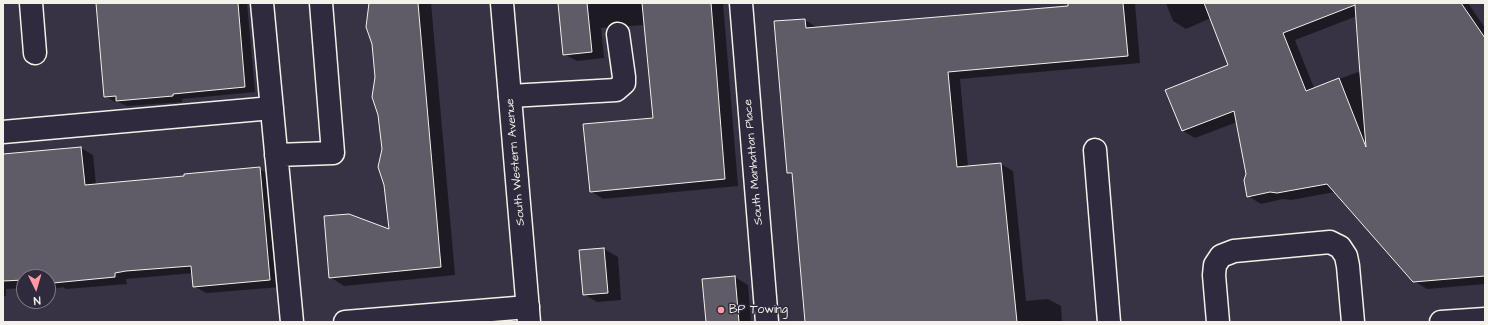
<!DOCTYPE html>
<html>
<head>
<meta charset="utf-8">
<style>
  body { margin:0 }
  #map { position:relative; width:1488px; height:325px; overflow:hidden; background:#373244; font-family:"Architects Daughter",sans-serif }
  canvas { display:block }
  .frame { position:absolute; inset:0; border:4px solid #f4f1e8; pointer-events:none }
  .north { position:absolute; left:16px; top:269px; width:40px; height:40px; box-sizing:border-box; background:#2f2a3d; border:1px solid #7e7a81; border-radius:50%; rotate:175deg; font-size:11px; font-weight:700; line-height:16px; text-align:center; color:#f4f1e8 }
  .north::after { content:''; display:block; margin:auto; width:14px; height:18px; background:#ff9aa2; clip-path:polygon(50% 0,100% 100%,50% 72%,0 100%) }
</style>
</head>
<body>
<div id="map">
<canvas width="1488" height="325"></canvas>
<div class="frame"></div>
<div class="north">N</div>
</div>
<script>
const context = document.querySelector('canvas').getContext('2d');
context.lineJoin = 'round';
function fill(path, color) { context.fillStyle = color; context.fill(path, 'evenodd'); }
const shape = rows => new Path2D(rows.map(r => 'M' + r).join(''));
function strokePath(path, color, width, dash) { context.strokeStyle = color; context.lineWidth = width; context.lineCap = dash ? 'butt' : 'round'; context.setLineDash(dash || []); context.stroke(path); }
function write(font, color, halo, rows, align = 'center') {
  context.font = font + ' "Architects Daughter",sans-serif'; context.lineWidth = 3; context.setLineDash([]); context.textBaseline = 'middle'; context.strokeStyle = halo; context.fillStyle = color; for (const [text, x, y, turn = 0] of rows) {
    context.save(); context.translate(x, y); context.rotate((+turn || 0) * Math.PI / 180); context.textAlign = isNaN(turn) ? turn : align; if (halo) context.strokeText(text, 0, 0); context.fillText(text, 0, 0); context.restore();
  }
}
const shadow = shape([
  [97,3,247,3,255,92,182,99,182,102,127,106,118,102,115,102,105,96],
  [369,3,431,3,455,275,344,286,330,277,390,230],
  [559,3,723,3,738,186,603,199,591,191,654,118,645,25,601,28,604,58,577,61,564,54],
  [1069,3,1135,3,1140,63,960,79,968,167,1001,164,1013,171,1026,301,1048,299,1061,306,1062,322,806,322,793,176,788,173,805,20,818,28,1069,7],
  [1166,3,1468,3,1485,28,1485,284,1427,289,1414,281,1335,192,1291,200,1283,199,1261,204,1248,196,1247,174,1237,122,1195,138,1183,131,1229,66,1211,18,1186,29,1173,21],
  [1357,16,1361,71,1314,88,1295,40],
  [81,148,93,155,96,185,259,169,271,175,281,287,206,293,194,286,193,273,126,279,127,284,66,289,63,287,54,289,48,285,48,277,24,277,24,288,6,289,6,296,3,296,3,155],
  [604,249,618,257,621,300,597,302,584,294,580,251],
  [735,277,748,285,751,322,707,322]
]);
const building = shape([
  [96,3,238,3,245,87,173,94,173,96,116,101,116,96,104,97,96,3],
  [369,3,418,3,441,267,329,278,324,216,349,214,389,229,384,185,378,167,382,149,378,115,372,97,375,77,372,44,366,27,369,3],
  [558,3,587,3,592,52,563,55,558,3],
  [642,3,711,3,725,179,590,192,583,124,653,118,642,3],
  [1068,3,1123,3,1128,56,948,72,957,167,1001,163,1017,322,805,322,792,173,787,173,774,21,805,19,806,28,1068,6,1068,3],
  [1204,3,1461,3,1485,38,1485,276,1413,282,1327,184,1277,193,1270,192,1247,197,1244,180,1246,174,1234,111,1182,131,1165,90,1228,65,1204,3],
  [1355,5,1359,61,1366,147,1339,78,1306,91,1283,33,1355,5],
  [81,147,85,185,184,176,184,174,260,167,270,280,193,287,191,266,126,271,115,273,115,277,53,283,53,281,48,281,48,277,24,277,24,280,3,281,3,154,81,147],
  [604,248,608,293,583,295,579,250,604,248],
  [735,276,739,322,706,322,702,279,735,276]
]);
const minor = shape([
  [31,3,35,53],
  [262,3,292,322],
  [741,3,767,322],
  [510,96,616,90,624,83,624,77,618,34],
  [3,132,272,108],
  [1095,150,1109,322],
  [276,155,333,153,321,3],
  [345,322,528,307],
  [1218,322,1214,275,1215,265,1221,256,1234,251,1330,242,1340,247,1346,256,1348,266,1353,322],
  [1441,322,1485,319]
]);
const major = shape([
  [502,3,529,322]
]);
const markers = [
  [721,310,4,"#ff9aa2"]
];
const streetNames = [
  ["South Western Avenue",516,162,-95],
  ["South Manhattan Place",754,162,-95]
];
const poiNames = [
  ["BP Towing",729,310]
];
fill(shadow, '#0007');
fill(building, '#5f5c67');
strokePath(building, '#f4f1e8', 1);
strokePath(minor, '#f4f1e8', 25);
strokePath(major, '#f4f1e8', 25);
strokePath(minor, '#2f2a3d', 22);
strokePath(major, '#2f2a3d', 22);
for (const [x, y, r, color] of markers) { const dot = new Path2D(); dot.arc(x, y, r, 0, 2 * Math.PI); context.fillStyle = color; context.fill(dot); strokePath(dot, '#2f2a3d', 1.5); }
write('12px', '#f4f1e8', '#2f2a3d', streetNames);
write('12px', '#f4f1e8', '#2f2a3d', poiNames, 'left');
</script>
</body>
</html>
